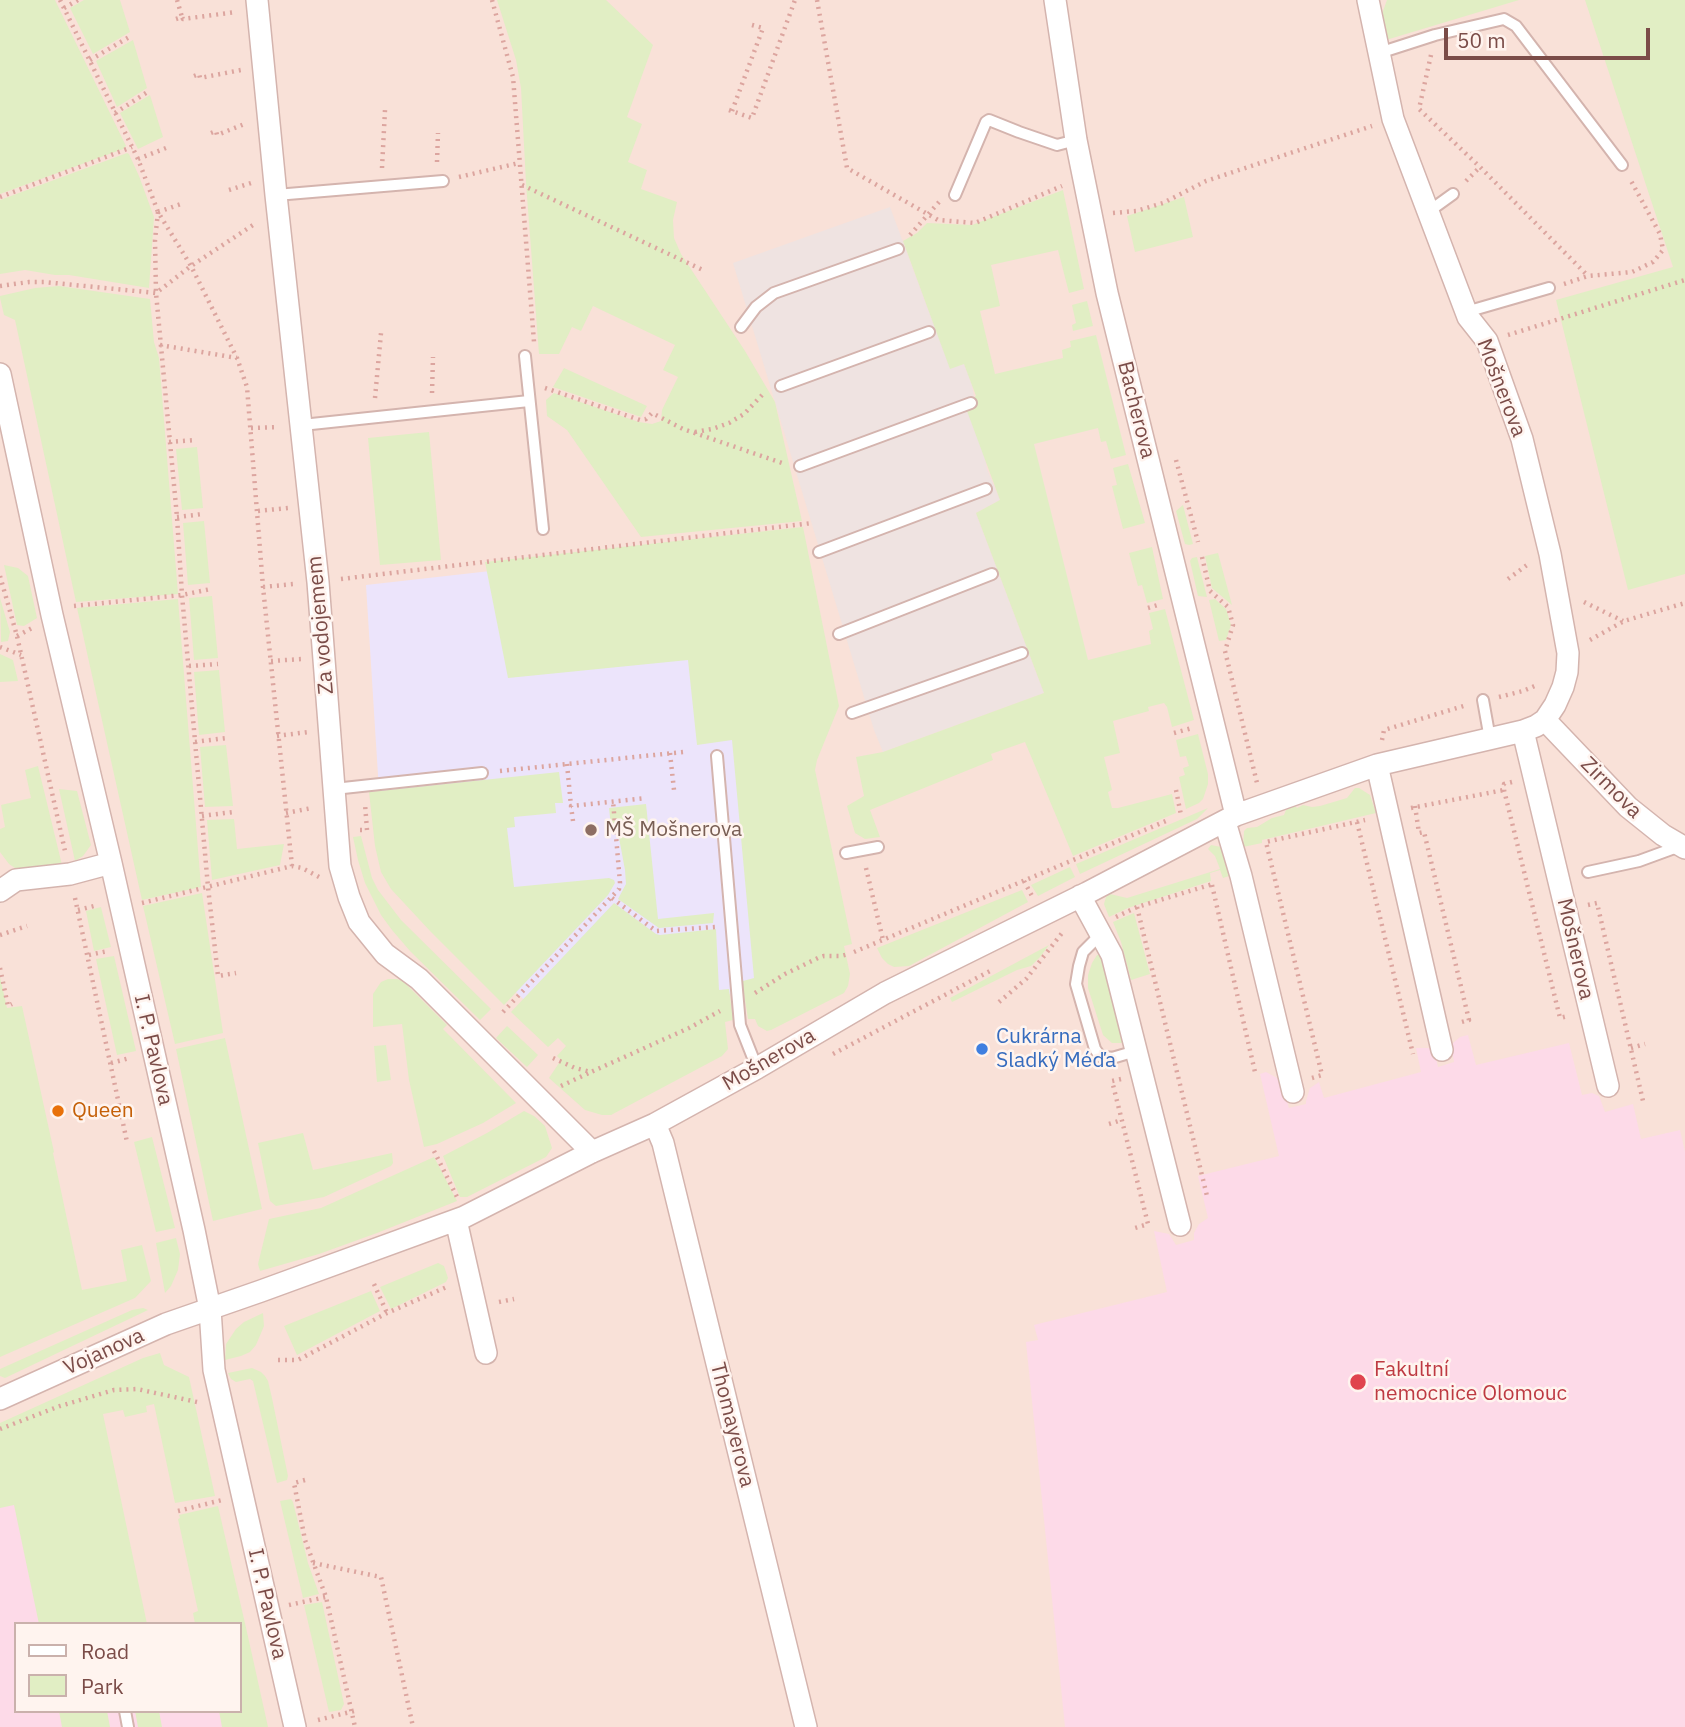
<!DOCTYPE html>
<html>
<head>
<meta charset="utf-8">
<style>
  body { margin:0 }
  #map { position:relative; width:1685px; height:1727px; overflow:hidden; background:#feefe7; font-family:"IBM Plex Sans",sans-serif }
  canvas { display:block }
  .legend { position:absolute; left:14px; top:1622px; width:228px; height:91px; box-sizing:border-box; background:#fff4ef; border:2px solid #cab1ac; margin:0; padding:9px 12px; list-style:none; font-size:21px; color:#7b4c48 }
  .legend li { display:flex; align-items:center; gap:14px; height:35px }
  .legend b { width:35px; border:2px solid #cab1ac }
  .scale { position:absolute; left:1444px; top:28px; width:206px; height:32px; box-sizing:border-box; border:4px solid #7b4c48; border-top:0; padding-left:9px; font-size:21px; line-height:24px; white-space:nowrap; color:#7b4c48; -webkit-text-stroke:5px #fff4ef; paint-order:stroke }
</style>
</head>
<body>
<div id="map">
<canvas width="1685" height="1727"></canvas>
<ul class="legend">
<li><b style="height:9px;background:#fff"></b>Road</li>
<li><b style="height:19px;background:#e1eec4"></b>Park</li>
</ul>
<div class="scale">50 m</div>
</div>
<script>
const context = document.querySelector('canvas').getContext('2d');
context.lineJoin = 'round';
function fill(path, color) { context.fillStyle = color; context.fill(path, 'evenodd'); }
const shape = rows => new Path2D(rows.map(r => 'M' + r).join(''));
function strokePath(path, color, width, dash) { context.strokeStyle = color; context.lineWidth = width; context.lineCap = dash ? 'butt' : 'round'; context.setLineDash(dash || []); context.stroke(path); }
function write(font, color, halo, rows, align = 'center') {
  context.font = font + ' "IBM Plex Sans",sans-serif'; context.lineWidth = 5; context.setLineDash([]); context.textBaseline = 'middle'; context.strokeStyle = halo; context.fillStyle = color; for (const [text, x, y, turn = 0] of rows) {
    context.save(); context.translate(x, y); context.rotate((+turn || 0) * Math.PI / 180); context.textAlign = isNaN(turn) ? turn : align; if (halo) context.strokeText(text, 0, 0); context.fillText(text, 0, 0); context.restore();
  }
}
const residential = shape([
  [0,0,1685,0,1685,1727,0,1727],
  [16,1624,240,1624,240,1711,16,1711]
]);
const industrial = shape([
  [890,207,950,368,964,364,972,385,987,469,1000,500,976,513,1044,693,883,752,874,730,733,263]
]);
const education = shape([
  [739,543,824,950,587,1060,386,868,379,791,366,585]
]);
const medical = shape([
  [1468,1035,1476,1065,1569,1043,1582,1095,1592,1093,1599,1096,1605,1112,1633,1104,1641,1139,1680,1130,1685,1152,1685,1727,1065,1727,1026,1342,1038,1340,1034,1325,1167,1292,1154,1231,1169,1234,1176,1245,1194,1240,1194,1233,1199,1224,1208,1218,1198,1176,1279,1156,1260,1074,1266,1072,1277,1078,1283,1089,1289,1108,1306,1104,1306,1101,1310,1088,1319,1082,1324,1098,1421,1072,1416,1048,1429,1048,1435,1054,1438,1067,1454,1062,1452,1051,1453,1043,1460,1037],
  [0,1472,81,1624,16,1624,16,1711,240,1711,251,1727,0,1727]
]);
const green = shape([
  [0,0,55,0,126,146,123,149,0,194],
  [84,0,120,0,130,32,93,54,70,8],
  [497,0,606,0,653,45,627,117,642,124,628,162,647,170,641,189,677,202,673,220,674,238,681,254,745,351,775,402,802,521,641,537,567,430,547,416,546,400,554,393,639,422,652,424,661,421,662,410,678,377,663,370,675,345,593,306,581,331,572,327,559,354,539,354,526,183,521,88,516,60],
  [1387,0,1519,0,1386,40,1382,19,1383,11],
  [1585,0,1685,0,1685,574,1628,590,1556,300,1673,267],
  [133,40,147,88,117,107,96,61],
  [150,95,163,137,138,149,120,113],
  [127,153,129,154,139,176,154,217,149,288,69,275,55,275,25,270,0,274,0,200],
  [1063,190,1084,289,1069,293,1058,250,991,265,1000,306,980,311,995,374,1063,358,1062,350,1071,347,1070,341,1096,335,1126,455,1111,459,1106,441,1101,442,1098,428,1034,444,1088,660,1151,644,1149,631,1153,629,1149,613,1165,609,1194,720,1172,727,1167,707,1164,703,1148,707,1149,711,1113,721,1120,753,1104,757,1112,790,1108,792,1112,808,1118,808,1172,794,1176,813,1073,856,1025,742,991,754,993,760,870,810,880,837,865,839,855,833,847,806,864,796,856,757,883,752,1044,693,976,513,1000,500,964,403,976,396,964,364,950,369,903,241,917,233,927,223,972,225],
  [1184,197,1193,237,1135,252,1127,216],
  [59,286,150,299,154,342,159,358,178,594,76,602,15,320,4,315,0,298,0,296,35,288],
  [1087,301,1093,326,1073,331,1072,325,1076,323,1072,305],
  [564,368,647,406,641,417,553,387],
  [429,432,441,560,380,565,368,438],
  [197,447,203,508,182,510,176,449],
  [1128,464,1145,523,1123,529,1112,486,1117,485,1113,468],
  [1183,505,1193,544,1189,545,1185,544,1176,511],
  [204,521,210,583,188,585,183,523],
  [803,527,839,706,817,760,815,770,852,944,844,946,850,974,848,986,844,993,771,1030,767,1031,758,1026,755,1019,748,1019,743,987,743,981,754,978,732,740,697,745,688,660,508,678,485,562],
  [1152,547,1163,599,1147,603,1142,585,1138,586,1129,553],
  [1218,553,1232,605,1212,588,1205,556],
  [1197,557,1207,597,1198,596,1190,561,1192,558],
  [4,565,18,568,28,576,37,618,24,626,17,625],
  [212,596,218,658,194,660,189,598],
  [0,598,10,632,8,641,1,642],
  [178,599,201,887,142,900,77,608],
  [1215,599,1226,609,1231,625,1226,640,1219,641,1209,600],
  [0,654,13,660,18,681,0,682],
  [219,670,225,732,199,735,194,672],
  [1198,734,1208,774,1208,784,1203,799,1199,803,1186,809,1179,777,1185,775,1183,768,1189,766,1186,756,1180,757,1176,740],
  [226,745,233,806,205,807,200,747],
  [38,766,62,865,18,870,9,864,0,852,0,829,5,827,1,805,31,798,25,770],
  [559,772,563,803,555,803,556,813,514,817,515,827,507,828,514,887,609,878,614,880,615,883,608,895,504,1005,431,932,391,889,381,872,375,846,369,792],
  [1355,788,1359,788,1370,795,1376,813,1262,840,1262,843,1243,847,1244,831,1247,828,1257,827,1272,818,1284,815,1286,810,1295,806,1297,808,1303,805,1312,807,1320,806,1347,798],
  [59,789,77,791,91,845,83,856,75,861],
  [646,804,658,919,714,913,713,923,659,928,618,899,626,884,625,870,617,827,611,827,609,808],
  [1208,808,1197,819,1080,874,1076,864],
  [234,819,237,849,284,844,280,865,212,880,207,820],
  [361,836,372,878,378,890,401,920,491,1009,480,1020,410,951,392,930,381,915,365,883,358,860,353,837],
  [1211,845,1221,847,1225,851,1232,875,1223,878,1220,870,1210,873,1211,881,1128,908,1109,917,1104,904,1106,897,1110,894,1127,898,1220,869,1215,856,1208,849],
  [1070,867,1075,877,1038,896,1031,885],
  [1022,890,1028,902,909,966,894,967,888,964,882,958,877,948],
  [202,893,223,1033,175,1044,143,906],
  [614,903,656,934,660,935,716,929,719,990,729,989,733,1020,725,1022,728,1049,722,1056,611,1115,602,1115,585,1110,549,1078,561,1060,557,1056,566,1046,558,1038,548,1047,511,1012],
  [101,907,111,947,94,951,86,911],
  [1134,913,1150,974,1131,980,1121,942,1113,922],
  [1049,945,1040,957,1031,966,1017,970,952,1002,950,998],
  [1097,955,1100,955,1105,960,1125,1043,1112,1043,1103,1035,1088,988,1088,975,1092,963],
  [114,956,136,1051,117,1055,96,959],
  [0,977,7,1008,22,1006,54,1152,53,1153,82,1290,127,1281,121,1250,142,1245,151,1281,135,1298,0,1357],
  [388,979,397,979,403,981,447,1025,443,1029,516,1103,483,1123,437,1144,424,1147,409,1080,402,1024,373,1027,373,994,381,982],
  [507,1026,538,1055,527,1067,496,1038],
  [225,1038,262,1209,213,1221,176,1049],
  [386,1045,391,1080,377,1082,374,1046],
  [524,1111,534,1116,545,1126,552,1148,546,1157,467,1197,460,1197,443,1156,487,1133],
  [303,1133,313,1170,392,1153,393,1163,391,1166,324,1197,276,1206,270,1201,258,1143],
  [152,1137,175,1228,156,1232,134,1142],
  [434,1157,457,1201,377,1233,319,1254,260,1271,258,1264,269,1219,321,1208],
  [176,1238,180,1254,178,1270,171,1286,165,1293,156,1243],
  [438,1263,444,1266,448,1278,446,1282,391,1309,380,1287],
  [371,1291,380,1311,297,1355,284,1326],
  [143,1308,148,1310,5,1378,0,1376,0,1369,132,1310],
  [263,1313,264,1326,256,1345,250,1352,241,1356,225,1360,226,1344,236,1329,244,1322],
  [160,1353,164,1365,189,1377,215,1496,175,1503,154,1404,146,1406,147,1412,125,1417,123,1410,103,1414,147,1624,39,1624,14,1505,0,1508,0,1423,143,1358],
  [252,1368,261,1372,265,1376,268,1381,272,1398,288,1476,287,1480,277,1483,253,1381,250,1379,236,1382,231,1379,228,1373],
  [291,1499,293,1502,308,1563,319,1594,303,1598,280,1501],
  [218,1506,247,1632,268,1727,222,1727,219,1711,240,1711,240,1624,195,1624,193,1613,198,1611,178,1519,180,1518,179,1515],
  [322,1602,344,1704,341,1710,329,1712,304,1605],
  [59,1711,107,1711,110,1727,62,1727],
  [135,1711,159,1711,162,1727,138,1727]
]);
const path = shape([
  [60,0,138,159,158,212,191,266,237,358,247,387,263,587,292,866],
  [177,0,182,17],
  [492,0,513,77,534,342],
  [817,0,847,168,938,220,975,223,1062,186],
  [64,8,78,0],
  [176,19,182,17,183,19,236,12],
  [1431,55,1419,109,1480,167,1588,276],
  [90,60,131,36],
  [194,76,199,74,200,78,241,70],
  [729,110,752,118,795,0],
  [732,111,763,28,752,25],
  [115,113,149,91],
  [211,133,216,131,217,135,247,123],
  [138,159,166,148],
  [437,162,438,133],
  [382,168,385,110,388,110],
  [459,177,519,163],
  [1466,181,1480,167],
  [522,185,705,271],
  [229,190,251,183],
  [0,197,132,147],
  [158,212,155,240,156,293,177,517,182,595,208,887,218,976,236,973],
  [158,212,184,203],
  [1113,213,1136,211,1163,203,1206,181,1372,126],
  [910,235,939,202],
  [1564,284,1588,276,1632,272,1653,262,1663,250,1660,234,1630,179],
  [0,286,29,282,44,282,156,293,191,266,256,223],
  [1508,335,1685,280],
  [160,345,237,358],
  [545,388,640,420,646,419,652,413,683,429,782,463],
  [432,393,433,357],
  [375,398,381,333],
  [251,428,278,427],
  [695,432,712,429,729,423,744,414,764,393],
  [169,442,196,440],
  [1176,460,1198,542],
  [258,511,288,508],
  [177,517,203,514],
  [1202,557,1210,591,1228,607,1233,625,1225,651,1257,783],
  [0,576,17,636,65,851],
  [341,579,812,523],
  [1508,579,1527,565],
  [263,587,294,584],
  [1584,602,1623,621],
  [74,606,182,595,211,589],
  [1148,608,1161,604],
  [17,636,32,628],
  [1590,640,1624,621,1685,603],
  [0,647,21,655],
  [271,661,302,659],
  [189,666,218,664],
  [1499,697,1523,691,1537,685],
  [1174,733,1192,728],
  [277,736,308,732],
  [1382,740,1384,730,1467,705],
  [195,742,226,738],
  [670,753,674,790],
  [567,764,571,806],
  [500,771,683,752],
  [1512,782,1504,784,1504,790,1560,1018,1568,1016],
  [1176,790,1181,815],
  [1415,806,1419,833,1424,832,1469,1020,1458,1023],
  [1411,808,1504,790],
  [286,813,312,808],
  [202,816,233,812],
  [573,821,571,806,646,798],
  [1357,822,1413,1054],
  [360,830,367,830,365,804],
  [866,868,883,940],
  [1024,881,1032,896],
  [1212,885,1255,1072],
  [75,898,127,1142],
  [612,898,656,931,715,927],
  [142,903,292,866,302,868,319,877],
  [1588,905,1597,903,1643,1101],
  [1137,907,1207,1196],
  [78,910,98,905],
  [1116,917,1137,907,1213,884],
  [0,935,27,926],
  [854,952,1166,821],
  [89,955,108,951],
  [0,968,8,1006,12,1004],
  [755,993,785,974,818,958,824,956,841,956,849,954],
  [999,1002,1026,979,1062,933],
  [503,1012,619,889,620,883,613,801],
  [1631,1048,1645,1044],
  [833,1054,992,970],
  [553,1058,575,1068,591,1072,689,1028,720,1011],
  [111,1063,130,1058],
  [1312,1078,1322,1075,1266,842,1365,820],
  [1121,1079,1112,1081,1148,1224,1135,1228],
  [561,1086,591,1072],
  [1109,1124,1122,1120],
  [434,1151,457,1197],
  [374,1284,387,1313],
  [499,1302,514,1299],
  [278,1360,298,1360,387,1313,449,1286],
  [0,1429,60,1406,114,1390,137,1389,197,1402],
  [305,1480,294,1483,305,1540,326,1597,355,1727],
  [178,1511,222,1500],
  [313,1563,381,1577,413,1727],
  [289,1605,326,1597],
  [318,1720,358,1710]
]);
const service = shape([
  [1379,53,1435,35,1504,19,1516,26,1622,165],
  [276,195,443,181],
  [955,195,986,122,989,120,1019,132,1057,145,1076,140],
  [1428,212,1453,194],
  [1466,312,1549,288],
  [741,327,756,307,774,293,898,249],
  [525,356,543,529],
  [781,386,929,332],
  [302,425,529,401],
  [800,466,971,403],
  [819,552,986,489],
  [839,634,992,574],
  [1483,700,1490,739],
  [852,713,1022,653],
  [717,756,740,1025,757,1068],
  [334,789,482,773],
  [846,853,878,847],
  [1588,872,1639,861,1680,846],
  [1101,934,1083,952,1079,966,1076,984,1095,1049,1100,1056,1112,1058,1129,1053],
  [125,1711,128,1727]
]);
const minor = shape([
  [257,0,276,195,318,582,340,866,349,897,359,922,385,954,419,979,592,1152],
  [1055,0,1076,140,1107,293,1236,815],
  [0,374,52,615,111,863,194,1230,210,1309,214,1370,295,1727],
  [1545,720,1628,807,1663,835,1685,848],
  [1523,731,1608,1086],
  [1377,765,1442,1050],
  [1225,822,1241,876,1293,1092],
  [0,891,16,880,70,874,111,863],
  [1080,896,1112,955,1180,1225],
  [655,1124,663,1143,806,1727],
  [456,1220,486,1353],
  [0,1399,166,1324,261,1291,464,1217,592,1152,655,1124,757,1068,885,993,1087,893,1236,815,1377,765,1523,731,1536,726,1545,720,1555,705,1563,687,1567,672,1568,653,1550,554,1522,439,1487,341,1468,317,1393,119,1368,0]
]);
const markers = [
  [591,830,7,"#8d6e63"],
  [982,1049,7,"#3f7fe0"],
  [58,1111,7,"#e8710a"],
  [1358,1382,9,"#e0444e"]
];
const streetNames = [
  ["Mošnerova",1501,388,69],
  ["Bacherova",1136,410,76],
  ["Za vodojemem",321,625,-95],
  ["Zirmova",1611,788,45],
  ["Mošnerova",1575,949,77],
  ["I. P. Pavlova",153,1050,77],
  ["Mošnerova",769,1060,-30],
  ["Vojanova",104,1352,-24],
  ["Thomayerova",732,1425,76],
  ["I. P. Pavlova",267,1604,77]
];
const educationNames = [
  ["MŠ Mošnerova",605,830]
];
const shopNames = [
  ["Cukrárna",996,1037],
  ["Sladký Méďa",996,1061]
];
const foodNames = [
  ["Queen",72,1111]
];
const healthNames = [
  ["Fakultní",1374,1370],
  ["nemocnice Olomouc",1374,1394]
];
fill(residential, '#f9e1d8');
fill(industrial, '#efe3e1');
fill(education, '#ece4fb');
fill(medical, '#fddae8');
fill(green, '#e1eec4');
strokePath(service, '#d4b4ae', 14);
strokePath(minor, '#d4b4ae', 24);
strokePath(path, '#dca59f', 4.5, [2, 5]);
strokePath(service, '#fff', 10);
strokePath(minor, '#fff', 21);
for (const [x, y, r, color] of markers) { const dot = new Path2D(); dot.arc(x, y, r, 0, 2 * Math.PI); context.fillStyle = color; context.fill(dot); strokePath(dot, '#fff4ef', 2.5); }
write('21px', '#7b4c48', '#fff4ef', streetNames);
write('21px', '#785e54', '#fff4ef', educationNames, 'left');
write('21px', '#366cbe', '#fff4ef', shopNames, 'left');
write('21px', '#c56008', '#fff4ef', foodNames, 'left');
write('21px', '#be3a42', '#fff4ef', healthNames, 'left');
</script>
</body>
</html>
